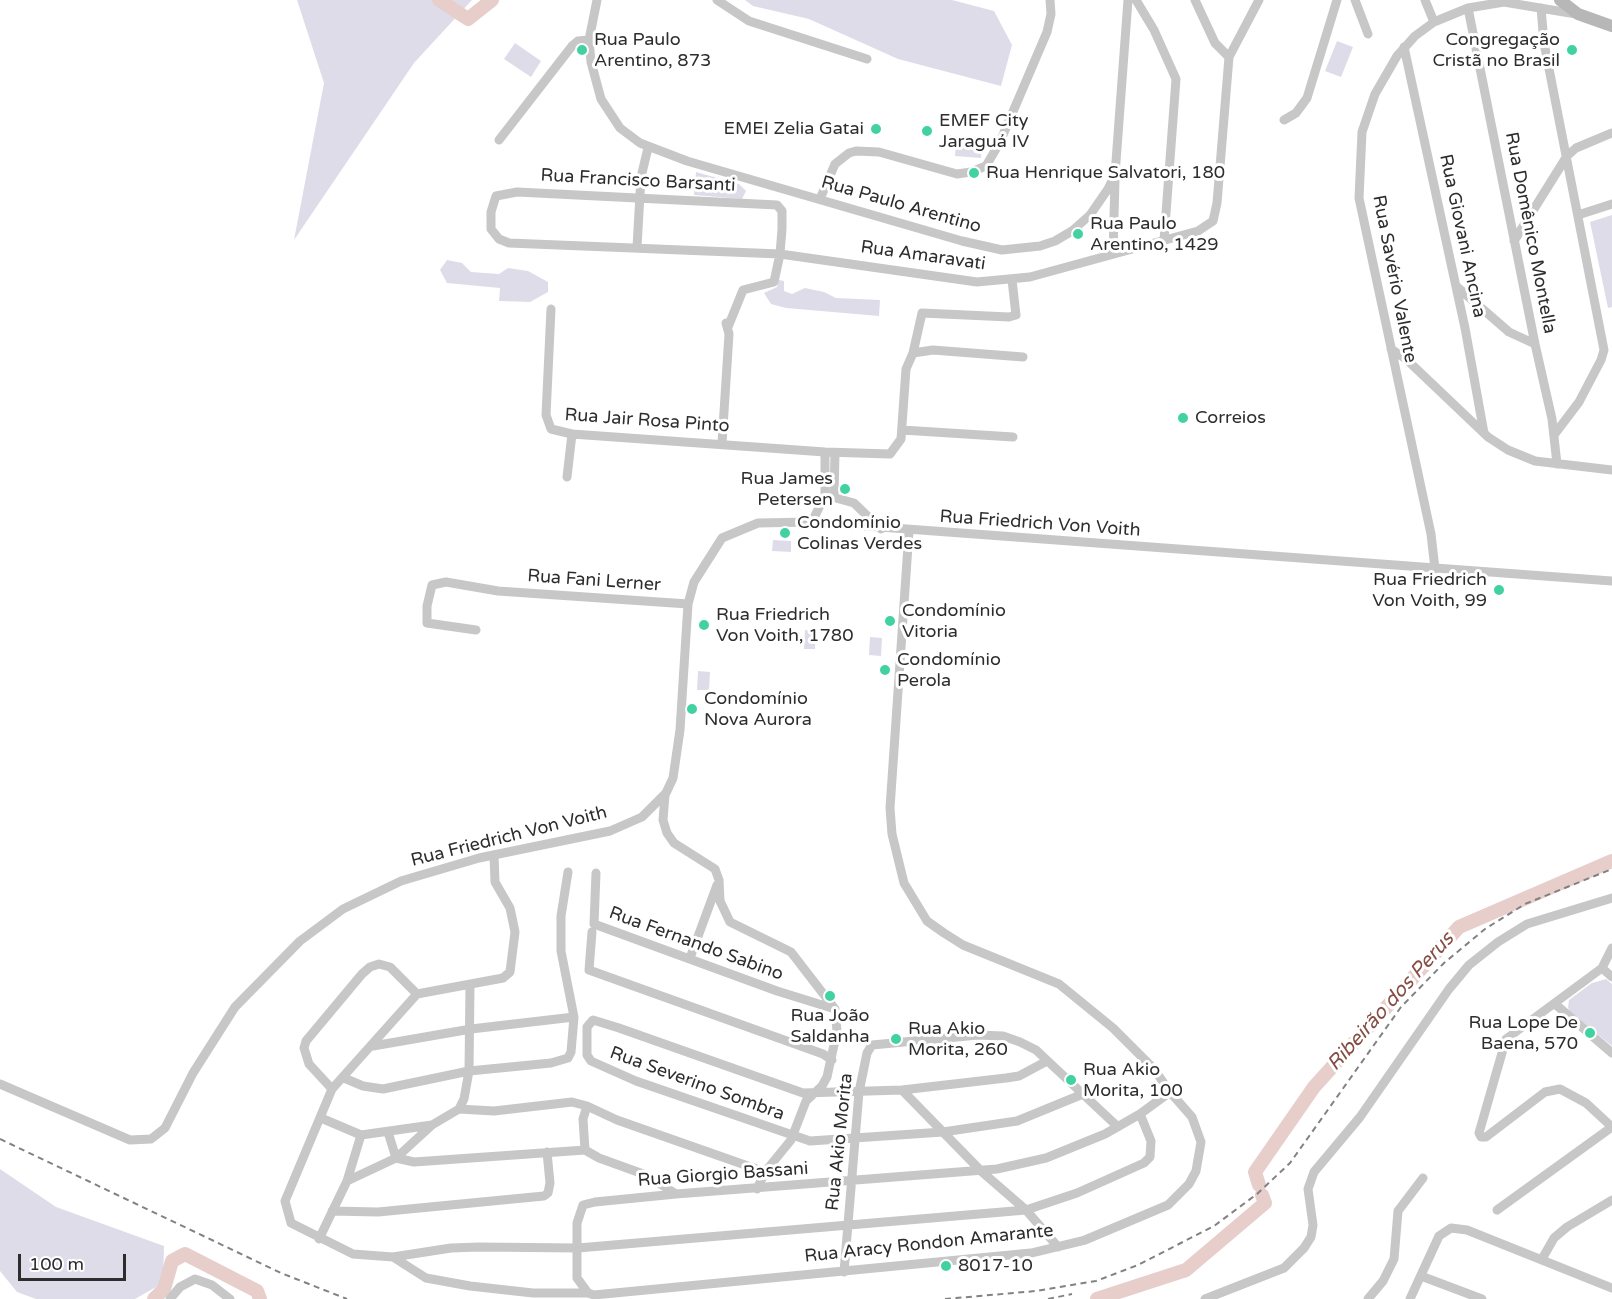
<!DOCTYPE html>
<html>
<head>
<meta charset="utf-8">
<style>
  body { margin:0 }
  #map { position:relative; width:1612px; height:1299px; overflow:hidden; background:#fff; font-family:"Varela Round",sans-serif }
  canvas { display:block }
  .scale { position:absolute; left:18px; top:1254px; width:108px; height:27px; box-sizing:border-box; border:3px solid #2d2d2d; border-top:0; padding-left:8px; font-size:18px; line-height:21px; white-space:nowrap; color:#2d2d2d; -webkit-text-stroke:4px #fff; paint-order:stroke }
</style>
</head>
<body>
<div id="map">
<canvas width="1612" height="1299"></canvas>
<div class="scale">100 m</div>
</div>
<script>
const context = document.querySelector('canvas').getContext('2d');
context.lineJoin = 'round';
function fill(path, color) { context.fillStyle = color; context.fill(path, 'evenodd'); }
const shape = rows => new Path2D(rows.map(r => 'M' + r).join(''));
function strokePath(path, color, width, dash) { context.strokeStyle = color; context.lineWidth = width; context.lineCap = dash ? 'butt' : 'round'; context.setLineDash(dash || []); context.stroke(path); }
function write(font, color, halo, rows, align = 'center') {
  context.font = font + ' "Varela Round",sans-serif'; context.lineWidth = 6; context.setLineDash([]); context.textBaseline = 'middle'; context.strokeStyle = halo; context.fillStyle = color; for (const [text, x, y, turn = 0] of rows) {
    context.save(); context.translate(x, y); context.rotate((+turn || 0) * Math.PI / 180); context.textAlign = isNaN(turn) ? turn : align; if (halo) context.strokeText(text, 0, 0); context.fillText(text, 0, 0); context.restore();
  }
}
const green = shape([
  [297,0,472,0,414,63,294,240,324,83],
  [745,0,952,0,994,11,1012,45,1001,86,898,59,809,19,753,6],
  [1337,41,1353,47,1341,77,1325,71],
  [515,43,541,61,531,77,504,59],
  [956,140,982,143,981,158,955,156],
  [696,172,739,184,746,191,742,199,694,195],
  [1612,215,1612,307,1608,308,1590,222],
  [447,260,462,263,471,272,499,274,508,268,528,271,548,282,548,292,530,302,499,301,500,288,447,283,440,270],
  [779,280,784,281,784,291,792,294,805,288,824,292,836,298,880,300,879,316,786,308,771,304,764,293,777,287],
  [773,540,791,541,791,552,772,551],
  [805,630,816,631,815,649,804,649],
  [870,637,882,638,881,656,869,655],
  [698,671,710,672,709,690,697,690],
  [1606,979,1612,984,1612,1046,1569,1011,1568,1007,1569,1000,1592,983],
  [0,1169,56,1207,164,1246,163,1283,135,1299,36,1299,17,1292,0,1271]
]);
const river = shape([
  [439,0,468,19,492,0],
  [1259,1185,1255,1172,1314,1087,1459,927,1612,861],
  [154,1299,164,1289,172,1261,185,1254,257,1291,260,1299],
  [1097,1299,1186,1270,1265,1203,1262,1195]
]);
const street = shape([
  [597,0,589,40,591,62,601,99,620,128,640,143,687,161,962,241,1002,250,1040,246,1055,241,1072,231,1090,215,1108,189,1115,175,1128,0],
  [717,0,749,21,867,59],
  [1136,0,1154,30,1176,79,1164,240],
  [1195,0,1215,43,1229,57],
  [1355,0,1368,34],
  [1425,0,1434,22],
  [1468,8,1535,344,1552,419,1557,464],
  [1541,8,1544,43,1604,350,1601,360,1579,402,1554,435],
  [1404,47,1465,328,1484,433],
  [1284,120,1296,113,1307,98,1337,0],
  [499,140,572,46,578,41,589,40],
  [820,199,835,164,849,153,856,151,879,152,957,174,971,172,986,166,1000,142,1047,32,1051,14,1050,0],
  [1578,215,1612,204],
  [1514,241,1567,156,1576,148,1612,133],
  [637,247,641,177,648,148],
  [1113,254,1115,180],
  [1456,286,1509,332,1535,344],
  [551,309,546,415,551,429,572,434,825,452,890,454,901,439,906,369,913,353,933,350,1023,357],
  [728,327,743,290,774,282,780,254,782,229,782,211,777,205,517,192,496,196,491,212,491,229,499,239,509,243,780,254,977,282,1030,277,1198,231,1213,221,1217,203,1229,57,1259,0],
  [1391,349,1406,359,1488,437,1508,450,1535,461,1612,470],
  [913,353,922,313,1009,317,1016,315,1012,280],
  [902,430,1013,437],
  [722,443,729,334,726,323],
  [567,477,572,434],
  [825,495,854,503,881,529],
  [834,496,835,453],
  [812,522,825,495,825,452],
  [909,531,890,808,892,834,904,883,927,921,944,933,963,945,1059,984,1113,1028,1154,1069,1170,1092,1192,1117,1201,1142,1196,1171,1189,1184,1168,1205,1085,1240,1031,1253,594,1295,588,1293,577,1278,577,1223,583,1205,595,1202,676,1194,997,1169,1046,1158,1105,1134,1140,1114,1170,1092],
  [1435,569,1431,534,1359,198,1362,132,1375,94,1397,56,1415,36,1434,22,1468,8,1504,2,1576,14],
  [476,630,427,623,427,606,432,585,446,582,498,591,688,604],
  [665,795,663,820,667,833,674,843,715,869,719,880,720,901,730,922,791,952,835,1009,837,1031,827,1077,822,1086,806,1101,791,1140,765,1172,757,1189],
  [494,855,495,882,510,908,515,932,510,972,503,978,417,994,332,1089,285,1201,291,1223,353,1254,393,1257,451,1248,479,1247,578,1248,1026,1210,1077,1193,1144,1163,1150,1157,1151,1141,1140,1114],
  [596,873,594,924,777,991,835,1009],
  [592,932,589,970,823,1054,832,1060],
  [1612,948,1602,968,1506,1039,1479,1133,1481,1137,1486,1137,1545,1092,1560,1089,1586,1103,1612,1127],
  [690,958,717,885],
  [1602,968,1612,977],
  [1555,1004,1612,1053],
  [373,1046,471,1029,574,1017],
  [1047,1061,1019,1076,1006,1078,902,1090,803,1093,619,1028,593,1020,587,1027,587,1055,591,1061,636,1081,810,1141,943,1132,1017,1121,1083,1094],
  [344,1078,363,1086,383,1089,469,1071,551,1063,568,1058,571,1052,574,1017,561,951,561,916,568,872],
  [0,1084,130,1140,151,1139,165,1128,193,1073,235,1007,300,941,343,909,401,881,479,858,610,831,642,817,666,793,673,778,680,730,688,604,694,582,722,538,758,523,812,522,1612,581],
  [332,1089,309,1064,304,1048,306,1041,362,974,370,967,379,964,390,967,417,994],
  [902,1090,981,1171,1026,1210,1058,1247],
  [459,1109,494,1111,572,1102,587,1106],
  [321,1118,361,1135,432,1125],
  [388,1132,396,1158,414,1162,585,1150],
  [347,1181,396,1158,432,1125,459,1109,464,1099,469,1071,470,985],
  [676,1194,646,1175,599,1158,585,1150,583,1119,587,1106,617,1120,765,1172],
  [1497,1210,1612,1127],
  [332,1211,378,1212,544,1196,548,1193,550,1183,547,1152],
  [319,1239,347,1181,361,1135],
  [393,1257,426,1278,470,1286,533,1293,588,1293],
  [1542,1259,1554,1238,1567,1227,1612,1200],
  [844,1272,859,1092,867,1053,872,1045,978,1035,1003,1036,1020,1042,1036,1050,1118,1127],
  [1421,1276,1482,1299],
  [170,1299,180,1287,195,1279,212,1285,230,1299],
  [1205,1299,1284,1268,1304,1248,1311,1237,1313,1225,1308,1189,1314,1172,1360,1117,1449,989,1469,965,1498,942,1527,924,1612,898],
  [1368,1299,1383,1281,1394,1259,1398,1211,1423,1178],
  [1410,1299,1439,1236,1451,1228,1467,1230,1612,1288]
]);
const secondary = shape([
  [1560,0,1578,14,1612,26]
]);
const rail = shape([
  [0,1139,281,1273,347,1299],
  [945,1299,1036,1291,1096,1281,1138,1265,1214,1226,1257,1194,1290,1163,1401,1007,1444,963,1485,929,1525,904,1612,869],
  [1048,1299,1072,1294]
]);
const markers = [
  [582,50,6,"#42d2a2"],
  [1572,50,6,"#42d2a2"],
  [876,129,6,"#42d2a2"],
  [927,131,6,"#42d2a2"],
  [974,173,6,"#42d2a2"],
  [1078,234,6,"#42d2a2"],
  [1183,418,6,"#42d2a2"],
  [845,489,6,"#42d2a2"],
  [785,533,6,"#42d2a2"],
  [1499,590,6,"#42d2a2"],
  [890,621,6,"#42d2a2"],
  [704,625,6,"#42d2a2"],
  [885,670,6,"#42d2a2"],
  [692,709,6,"#42d2a2"],
  [830,996,6,"#42d2a2"],
  [1590,1033,6,"#42d2a2"],
  [896,1039,6,"#42d2a2"],
  [1071,1080,6,"#42d2a2"],
  [946,1266,6,"#42d2a2"]
];
const poiNames = [
  ["Rua Paulo",594,40],
  ["Arentino, 873",594,61],
  ["Congregação",1560,40,"right"],
  ["Cristã no Brasil",1560,61,"right"],
  ["EMEF City",939,121],
  ["Jaraguá IV",939,142],
  ["EMEI Zelia Gatai",864,129,"right"],
  ["Rua Henrique Salvatori, 180",986,173],
  ["Rua Paulo",1090,224],
  ["Arentino, 1429",1090,245],
  ["Correios",1195,418],
  ["Rua James",833,479,"right"],
  ["Petersen",833,500,"right"],
  ["Condomínio",797,523],
  ["Colinas Verdes",797,544],
  ["Rua Friedrich",1487,580,"right"],
  ["Von Voith, 99",1487,601,"right"],
  ["Condomínio",902,611],
  ["Vitoria",902,632],
  ["Rua Friedrich",716,615],
  ["Von Voith, 1780",716,636],
  ["Condomínio",897,660],
  ["Perola",897,681],
  ["Condomínio",704,699],
  ["Nova Aurora",704,720],
  ["Rua João",830,1016,"center"],
  ["Saldanha",830,1037,"center"],
  ["Rua Lope De",1578,1023,"right"],
  ["Baena, 570",1578,1044,"right"],
  ["Rua Akio",908,1029],
  ["Morita, 260",908,1050],
  ["Rua Akio",1083,1070],
  ["Morita, 100",1083,1091],
  ["8017-10",958,1266]
];
const streetNames = [
  ["Rua Francisco Barsanti",638,181,3],
  ["Rua Paulo Arentino",901,205,16],
  ["Rua Domênico Montella",1530,233,79],
  ["Rua Giovani Ancina",1462,236,78],
  ["Rua Amaravati",923,256,8],
  ["Rua Savério Valente",1394,279,79],
  ["Rua Jair Rosa Pinto",647,421,4],
  ["Rua Friedrich Von Voith",1040,524,4],
  ["Rua Fani Lerner",594,581,4],
  ["Rua Friedrich Von Voith",509,837,-14],
  ["Rua Fernando Sabino",696,944,20],
  ["Rua Severino Sombra",697,1084,20],
  ["Rua Akio Morita",840,1142,-84],
  ["Rua Giorgio Bassani",723,1175,-4],
  ["Rua Aracy Rondon Amarante",929,1244,-6]
];
const waterNames = [
  ["Ribeirão dos Perus",1391,1002,-48]
];
fill(green, '#dfdce9');
strokePath(river, '#e7ceca', 14);
strokePath(street, '#c7c7c7', 9);
strokePath(secondary, '#b7b7b7', 12);
strokePath(rail, '#828282', 2, [6, 4.5]);
for (const [x, y, r, color] of markers) { const dot = new Path2D(); dot.arc(x, y, r, 0, 2 * Math.PI); context.fillStyle = color; context.fill(dot); strokePath(dot, '#fff', 2); }
write('18px', '#2d2d2d', '#fff', poiNames, 'left');
write('18px', '#2d2d2d', '#fff', streetNames);
write('italic 20px', '#864d44', '#fff', waterNames);
</script>
</body>
</html>
